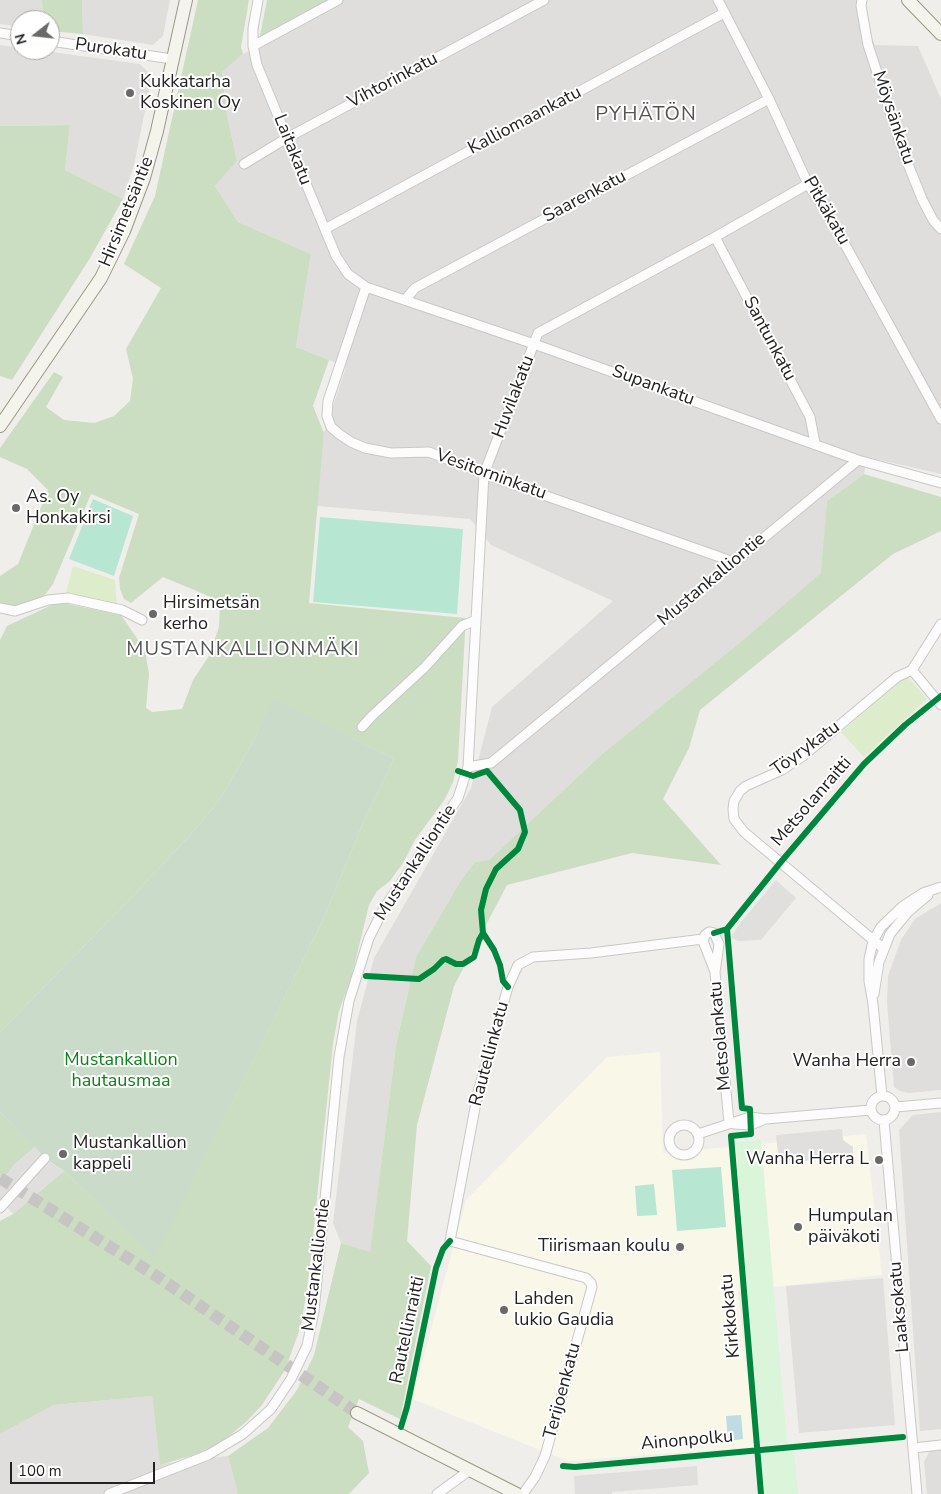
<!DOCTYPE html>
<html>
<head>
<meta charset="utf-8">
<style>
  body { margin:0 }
  #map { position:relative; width:941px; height:1494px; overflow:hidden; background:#f0eeeb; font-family:"Nunito Sans",sans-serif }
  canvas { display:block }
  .north { position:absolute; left:10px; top:10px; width:50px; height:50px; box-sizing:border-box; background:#fff; border:1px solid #a7a7a7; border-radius:50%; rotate:254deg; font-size:14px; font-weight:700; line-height:20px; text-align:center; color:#222 }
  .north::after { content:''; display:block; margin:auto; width:18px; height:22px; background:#6a6968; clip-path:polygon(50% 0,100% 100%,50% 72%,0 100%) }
  .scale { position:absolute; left:10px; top:1462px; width:145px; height:22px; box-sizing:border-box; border:2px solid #222; border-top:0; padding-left:6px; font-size:15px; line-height:18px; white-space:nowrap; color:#222; -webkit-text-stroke:4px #fff; paint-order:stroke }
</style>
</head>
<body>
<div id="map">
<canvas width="941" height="1494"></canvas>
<div class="north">N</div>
<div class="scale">100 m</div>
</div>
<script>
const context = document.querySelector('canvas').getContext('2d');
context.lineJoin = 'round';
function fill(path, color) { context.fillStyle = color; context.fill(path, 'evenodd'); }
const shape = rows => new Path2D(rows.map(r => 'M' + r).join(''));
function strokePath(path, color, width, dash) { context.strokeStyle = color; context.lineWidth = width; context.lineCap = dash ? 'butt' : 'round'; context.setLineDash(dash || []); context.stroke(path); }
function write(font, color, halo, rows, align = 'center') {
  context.font = font + ' "Nunito Sans",sans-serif'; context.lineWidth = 4; context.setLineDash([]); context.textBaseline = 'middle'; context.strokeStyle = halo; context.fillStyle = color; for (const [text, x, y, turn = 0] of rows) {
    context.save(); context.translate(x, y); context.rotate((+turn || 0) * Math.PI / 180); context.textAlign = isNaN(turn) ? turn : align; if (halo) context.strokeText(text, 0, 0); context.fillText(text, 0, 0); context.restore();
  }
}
const residential = shape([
  [0,0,42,0,43,20,20,20,20,27,0,24],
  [82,0,170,0,163,36,153,45,83,34],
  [346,0,857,0,875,45,918,46,941,99,941,474,867,457,864,474,827,501,822,573,743,640,602,754,489,860,475,862,461,880,416,957,396,1045,370,1253,341,1243,333,1223,357,1021,374,958,471,788,492,707,613,601,491,545,470,519,317,506,324,433,346,367,296,347,311,254,238,222,215,186,237,161,227,116,222,72,243,54],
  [0,45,20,48,20,50,37,50,140,64,152,76,134,165,123,199,65,170,70,125,0,126],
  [941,903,941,1090,908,1093,900,1091,894,1087,887,1003,888,976,901,940,915,919],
  [941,1112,941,1429,920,1431,899,1130,913,1115],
  [152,1396,160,1464,228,1456,238,1494,0,1494,0,1434,54,1405],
  [930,1450,941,1450,941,1494,927,1494,924,1462]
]);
const education = shape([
  [660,1052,663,1153,866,1134,882,1275,738,1291,755,1447,568,1461,412,1399,466,1200,607,1057]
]);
const grass = shape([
  [73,566,115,580,117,605,66,593],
  [908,677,927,699,864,757,841,732,901,681]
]);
const forest = shape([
  [42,0,82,0,83,34,50,31,50,20,43,20],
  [198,0,249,0,241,47,243,54,222,72,227,116,237,161,215,186,238,222,311,254,296,347,329,360,313,406,324,433,309,603,465,618,465,633,458,761,453,782,445,799,415,840,403,863,390,881,377,891,369,905,352,975,339,1011,333,1044,309,1275,301,1326,285,1370,262,1405,247,1421,228,1437,212,1447,197,1454,160,1465,152,1396,54,1405,0,1434,0,1221,13,1214,64,1171,155,1257,321,924,366,816,394,759,272,699,253,742,220,799,194,831,132,897,0,1032,0,640,7,626,58,602,121,615,145,650,149,674,146,708,152,712,182,709,193,680,209,656,219,627,220,607,218,600,163,577,131,603,124,599,120,589,119,578,139,514,91,494,53,584,45,595,32,604,14,609,0,603,0,576,18,564,48,490,27,469,0,457,0,448,54,372,63,377,46,407,64,420,94,423,114,416,130,401,133,379,126,349,161,288,124,264,155,196],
  [267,0,346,0,258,46],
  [70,125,65,170,123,199,90,258,12,380,0,376,0,126],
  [864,474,941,497,941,531,893,554,700,710,689,748,663,799,721,865,632,853,507,885,454,986,417,1125,407,1241,431,1266,400,1419,359,1399,348,1427,363,1441,369,1473,349,1494,238,1494,228,1456,268,1428,297,1390,314,1355,341,1243,370,1252,396,1045,416,957,461,880,475,862,489,860,602,754,743,640,821,573,827,501],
  [0,1112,35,1147,15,1164,0,1184]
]);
const cemetery = shape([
  [272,698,394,759,366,816,321,924,155,1258,64,1171,45,1158,0,1112,0,1032,132,897,194,831,220,799,253,742]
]);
const park = shape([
  [761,1140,787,1443,761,1445,747,1291,736,1142],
  [794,1451,798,1494,764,1494,760,1453]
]);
const pitch = shape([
  [93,499,133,516,114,576,69,559],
  [320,517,463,529,457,614,313,602],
  [721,1167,726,1227,677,1231,672,1170],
  [654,1184,657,1215,637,1216,635,1186]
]);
const parking = shape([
  [776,880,796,898,761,940,738,941,731,937,740,923],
  [842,1129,843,1140,853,1147,853,1157,779,1163,776,1135],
  [35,1147,45,1158,64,1171,13,1214,0,1200,0,1184,15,1164],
  [883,1278,895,1425,799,1433,786,1286],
  [697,1466,698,1485,612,1492,612,1494,575,1494,574,1476]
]);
const water = shape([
  [741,1415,743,1439,728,1441,726,1416]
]);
const secondaryTunnel = shape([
  [0,1178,158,1277,357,1413]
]);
const street = shape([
  [258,0,253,29,253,46,257,65,336,256,348,274,366,287,534,344,858,460,941,483],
  [718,0,769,99,808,184,831,219,941,419],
  [862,0,861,6,868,45,904,154,922,199,933,220,941,229],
  [0,33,20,36],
  [50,41,172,59],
  [253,46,338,0],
  [244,164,287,138,544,0],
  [325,229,724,13],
  [715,237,810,417,815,443],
  [366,287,328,401,327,416,331,427,339,434,351,442,365,448,391,453,429,452,484,474,734,562],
  [405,300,415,288,769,99],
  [0,608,15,611,48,600,68,598,122,610,142,620],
  [912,670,941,705],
  [362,727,372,716,425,667,462,626,476,620],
  [468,767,491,763,858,460],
  [884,949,744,832,734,819,733,809,734,801,740,791,746,786,782,770,803,756,897,677,912,670,941,624],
  [715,972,719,944,714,933,709,932,705,935,703,941,715,972,729,1123],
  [874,994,879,962,890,934,908,912,928,895],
  '871 1108a12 12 0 1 1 24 0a12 12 0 1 1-24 0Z',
  [882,1096,873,1004,869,981,869,959,873,941,881,927,903,906,923,893,941,887],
  [896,1107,941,1103],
  [884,1121,917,1494],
  [734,1124,751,1125,765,1119],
  '669 1140a15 15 0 1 1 30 0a15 15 0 1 1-30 0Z',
  [698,1134,750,1117,766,1119,871,1110],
  [0,1208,45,1158],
  [913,1448,941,1445],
  [109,1494,208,1455,243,1434,271,1409,291,1379,307,1346,314,1311,339,1057,349,1001,369,938,383,910,458,798,468,767,484,474,538,333,715,237,808,184],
  [437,1494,470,1470],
  [523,1494,535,1477,545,1456,592,1287,591,1283,586,1278,450,1241,478,1092,508,987,518,965,533,957,591,953,703,939]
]);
const secondary = shape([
  [908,0,941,34],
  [0,426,101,278,124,231,144,178,157,131,186,0],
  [357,1413,517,1494]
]);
const cycleway = shape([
  [458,771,473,776,487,771,520,810,525,832,518,849,496,869,486,889,481,910,483,933,494,950,500,965,503,981,508,987],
  [727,929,742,1108,750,1109,751,1134,731,1136,761,1494],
  [714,933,727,929,780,863,864,764,905,725,941,696],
  [366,976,419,979,434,969,443,960,446,959,456,964,463,964,474,957,479,940,483,933],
  [401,1427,407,1407,436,1268,443,1249,450,1241],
  [563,1466,575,1467,903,1437]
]);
const markers = [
  [130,93,5,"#6a6968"],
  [16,508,5,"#6a6968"],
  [153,614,5,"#6a6968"],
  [911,1062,5,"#6a6968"],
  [63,1154,5,"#6a6968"],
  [879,1160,5,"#6a6968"],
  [798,1227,5,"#6a6968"],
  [680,1247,5,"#6a6968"],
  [504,1310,5,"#6a6968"]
];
const streetNames = [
  ["Purokatu",111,50,8],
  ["Vihtorinkatu",393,81,-28],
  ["Möysänkatu",893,118,71],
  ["Kalliomaankatu",525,121,-28],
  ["Laitakatu",292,150,68],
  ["Saarenkatu",585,197,-28],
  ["Pitkäkatu",826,211,60],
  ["Hirsimetsäntie",127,212,-68],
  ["Santunkatu",769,339,62],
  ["Supankatu",653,386,20],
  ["Huvilakatu",514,397,-69],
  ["Vesitorninkatu",491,475,20],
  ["Mustankalliontie",712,580,-40],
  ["Töyrykatu",806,749,-36],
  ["Metsolanraitti",812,802,-49],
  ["Mustankalliontie",416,863,-57],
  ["Metsolankatu",721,1036,-95],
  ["Rautellinkatu",490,1054,-75],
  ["Mustankalliontie",317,1265,-83],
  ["Laaksokatu",900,1307,-95],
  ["Kirkkokatu",731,1316,-95],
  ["Rautellinraitti",408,1330,-78],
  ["Terijoenkatu",563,1391,-75],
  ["Ainonpolku",687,1441,-5]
];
const poiNames = [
  ["Kukkatarha",140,83],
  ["Koskinen Oy",140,104],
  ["As. Oy",26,498],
  ["Honkakirsi",26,519],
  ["Hirsimetsän",163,604],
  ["kerho",163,625],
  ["Wanha Herra",901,1062,"right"],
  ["Mustankallion",73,1144],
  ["kappeli",73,1165],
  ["Wanha Herra L",869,1160,"right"],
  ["Humpulan",808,1217],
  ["päiväkoti",808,1238],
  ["Tiirismaan koulu",670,1247,"right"],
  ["Lahden",514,1300],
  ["lukio Gaudia",514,1321]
];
const parkNames = [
  ["Mustankallion",121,1061],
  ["hautausmaa",121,1082]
];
const quarterNames = [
  ["PYHÄTÖN",646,115],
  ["MUSTANKALLIONMÄKI",243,650]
];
fill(residential, '#dfdedc');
fill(education, '#f8f7e8');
fill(grass, '#ddeccb');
fill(forest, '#cbdec1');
fill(cemetery, '#cadbca');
fill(park, '#daf5da');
fill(pitch, '#b7e6d2');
fill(parking, '#e0dfde');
fill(water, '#bfdbe3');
strokePath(secondaryTunnel, '#c7c5c3', 12, [12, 6]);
strokePath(street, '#c9c8c7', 11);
strokePath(secondary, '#999a82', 14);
strokePath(street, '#fdfcfc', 9);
strokePath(secondary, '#f4f4ed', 12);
strokePath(cycleway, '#00873e', 6);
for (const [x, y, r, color] of markers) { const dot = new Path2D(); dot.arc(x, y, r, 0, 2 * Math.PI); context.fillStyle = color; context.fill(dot); strokePath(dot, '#fff', 2); }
write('18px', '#222', '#fff', streetNames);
write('18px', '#222', '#fff', poiNames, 'left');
write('18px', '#0c8416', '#fff', parkNames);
context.letterSpacing = '1px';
write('20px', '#555', '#fff', quarterNames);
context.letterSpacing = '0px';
</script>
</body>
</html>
